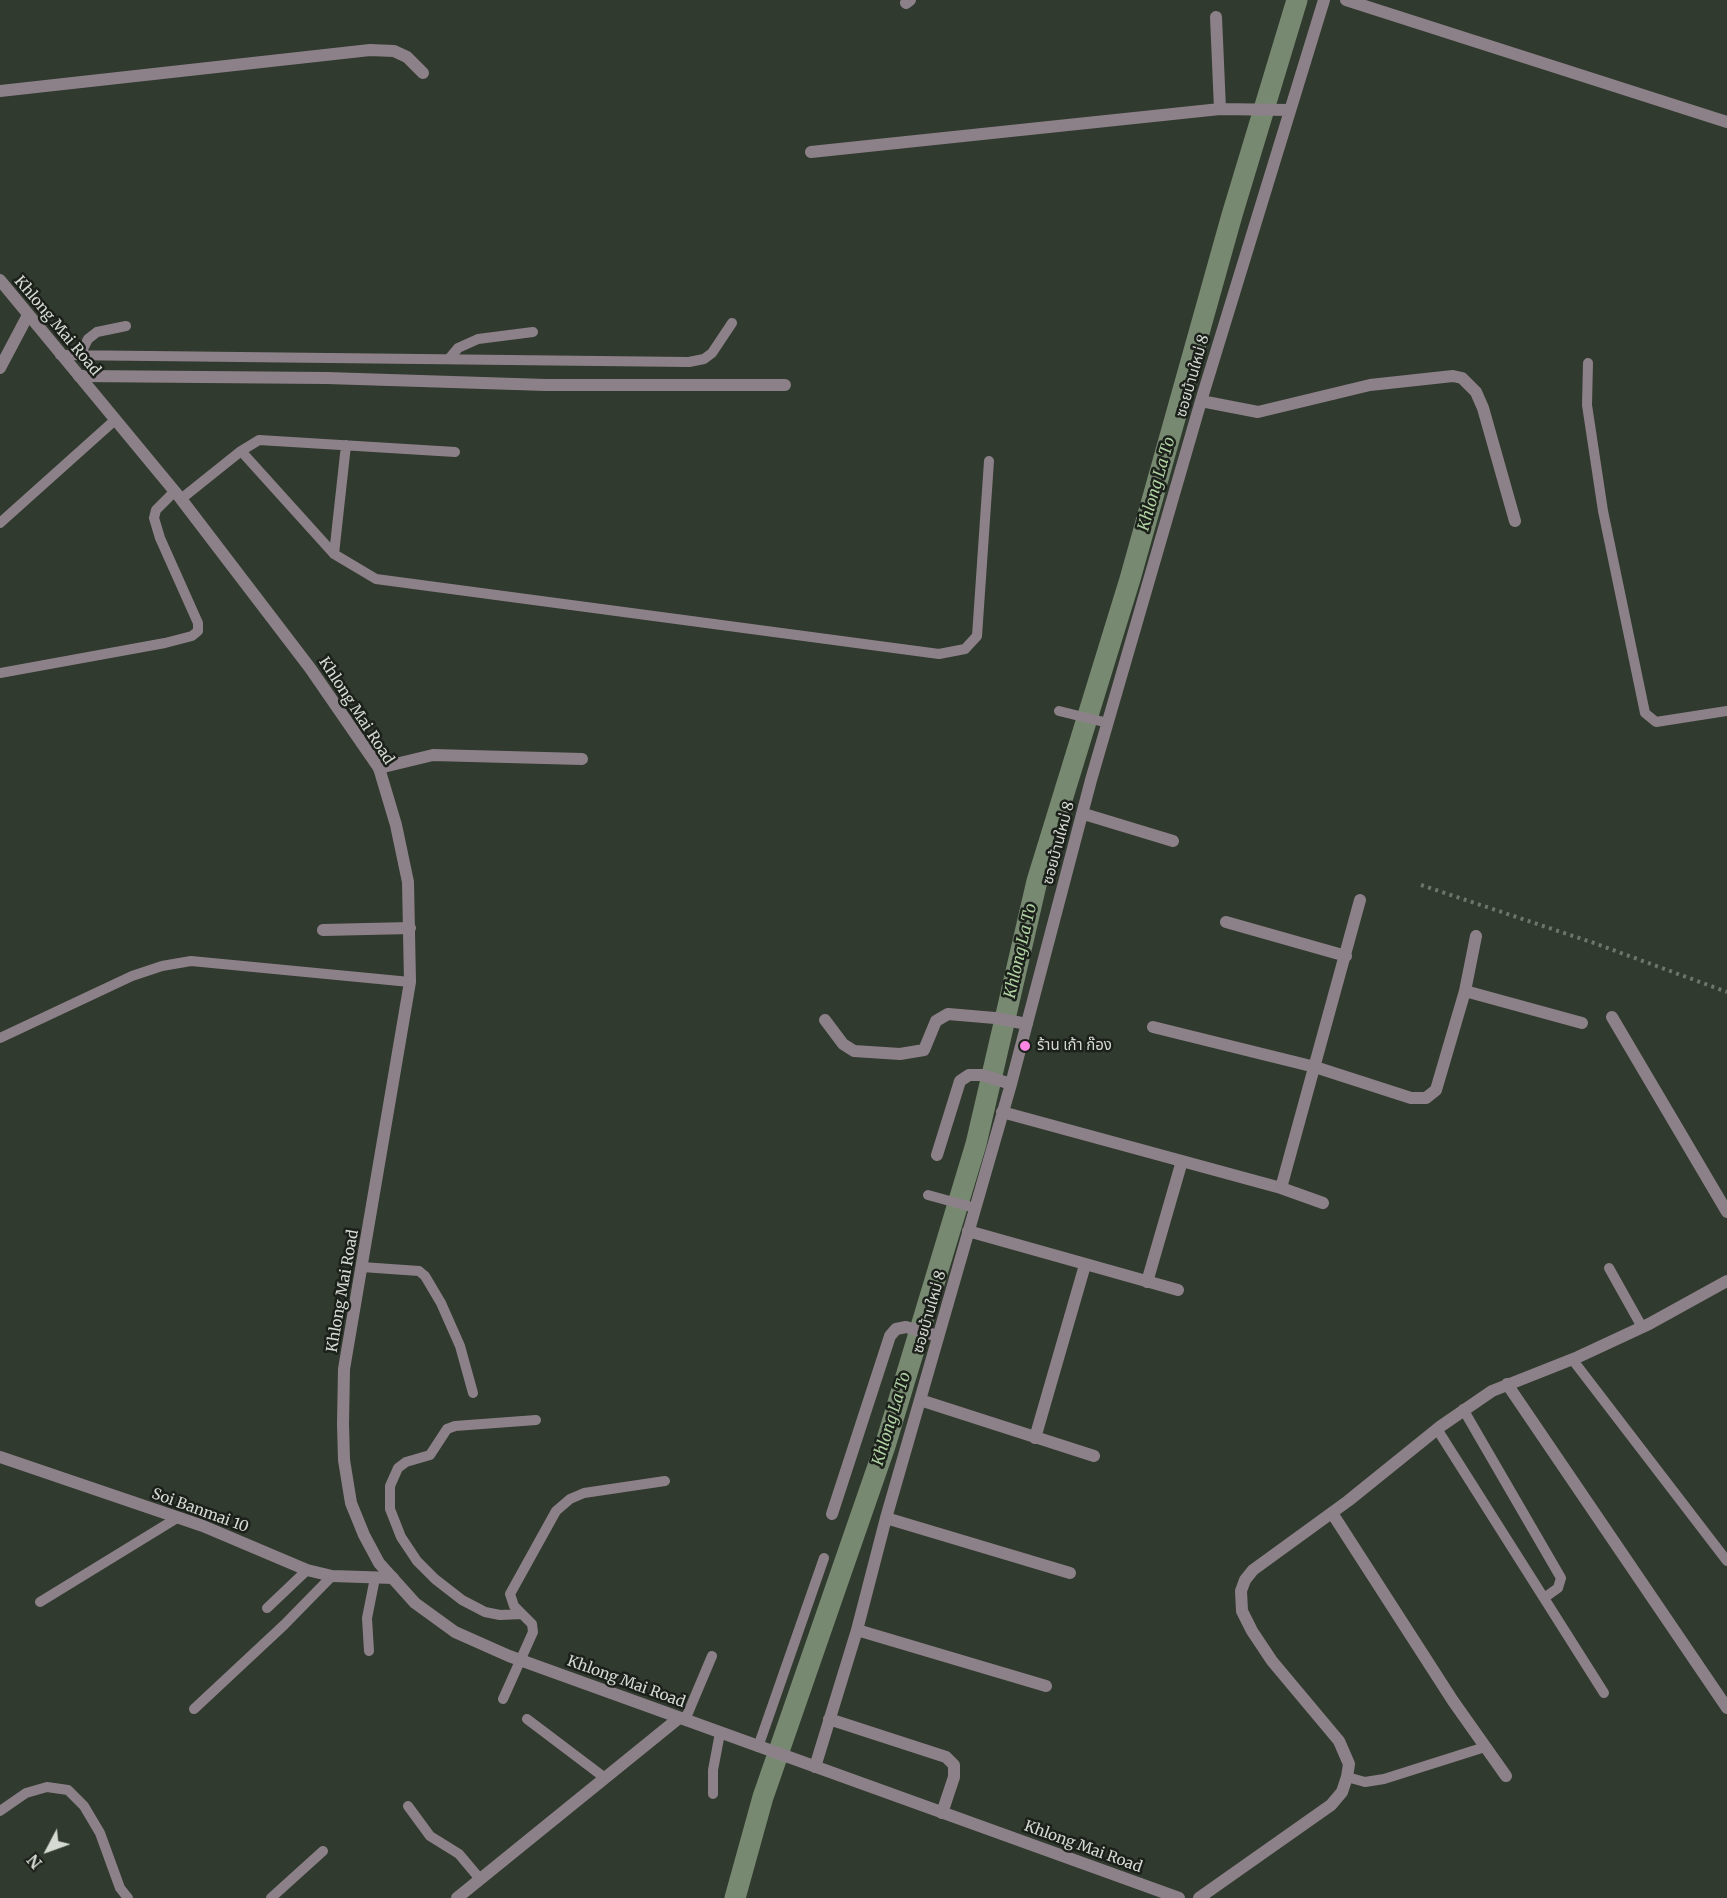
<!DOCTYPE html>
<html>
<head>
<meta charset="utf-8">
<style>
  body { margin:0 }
  #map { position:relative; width:1727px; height:1898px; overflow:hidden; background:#313a2e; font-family:Merriweather,serif }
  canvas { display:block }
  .north { position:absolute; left:18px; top:1820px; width:60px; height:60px; -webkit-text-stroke:4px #1c201a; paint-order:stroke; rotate:229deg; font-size:16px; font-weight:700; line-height:24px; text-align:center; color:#d5dad3 }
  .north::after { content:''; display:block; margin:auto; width:21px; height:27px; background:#d5dad3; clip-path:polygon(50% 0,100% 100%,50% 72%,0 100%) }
</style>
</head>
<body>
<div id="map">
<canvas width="1727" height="1898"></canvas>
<div class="north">N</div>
</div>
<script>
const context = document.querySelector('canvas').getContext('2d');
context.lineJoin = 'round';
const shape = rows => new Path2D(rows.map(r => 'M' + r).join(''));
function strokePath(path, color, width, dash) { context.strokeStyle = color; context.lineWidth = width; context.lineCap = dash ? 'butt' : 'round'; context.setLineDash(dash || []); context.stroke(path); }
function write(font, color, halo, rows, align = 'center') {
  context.font = font + ' Merriweather,"Noto Sans Thai",serif'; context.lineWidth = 5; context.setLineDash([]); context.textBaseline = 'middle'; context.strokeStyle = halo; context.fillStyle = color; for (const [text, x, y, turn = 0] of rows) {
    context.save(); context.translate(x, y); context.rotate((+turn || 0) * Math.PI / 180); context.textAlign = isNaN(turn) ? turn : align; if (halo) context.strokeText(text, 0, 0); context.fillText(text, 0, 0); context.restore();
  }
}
const canal = shape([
  [735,1898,763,1797,885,1446,976,1144,1037,881,1130,579,1232,215,1297,0]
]);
const path = shape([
  [1421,885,1594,943,1727,992]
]);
const service = shape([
  [60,355,689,362,704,359,712,353,732,323],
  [80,355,88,339,97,332,126,326],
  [449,359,458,348,478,339,533,332],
  [1588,363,1587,405,1603,511,1645,713,1656,722,1727,711],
  [241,451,334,554,376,579,939,654,965,649,977,636,989,461],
  [181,499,241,451,259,440,455,452],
  [0,523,115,420],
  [334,554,346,445],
  [0,673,165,643,192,636,198,631,198,623,160,538,154,518,156,510,174,492],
  [1059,711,1108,723],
  [0,1038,132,976,162,966,191,961,410,982],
  [928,1195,975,1208],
  [362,1267,419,1271,425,1276,441,1303,460,1346,473,1393],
  [1609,1268,1642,1327],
  [1572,1359,1727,1561],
  [1463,1409,1561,1578,1558,1588,1544,1598],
  [1437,1429,1604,1693],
  [40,1602,177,1518],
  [267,1608,307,1570],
  [522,1614,500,1615,485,1612,462,1600,435,1579,417,1561,401,1537,390,1509,390,1486,398,1468,406,1462,430,1455,447,1429,455,1426,536,1420],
  [369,1651,367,1618,375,1578],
  [503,1699,533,1632,532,1624,514,1606,510,1594,556,1511,570,1499,584,1493,665,1481],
  [194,1709,284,1625,332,1576],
  [527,1719,605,1778],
  [685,1720,712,1656],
  [758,1747,824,1558],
  [1347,1777,1365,1782,1384,1779,1485,1747],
  [713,1794,713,1770,720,1733],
  [408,1806,430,1836,459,1854,480,1879],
  [0,1811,26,1793,47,1787,68,1790,84,1806,100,1833,120,1888,128,1898],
  [271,1898,323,1851]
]);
const minor = shape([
  [1346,0,1727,122],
  [906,3,910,0],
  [1216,17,1220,109],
  [0,91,370,50,394,51,407,57,423,73],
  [811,152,1220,109,1289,110],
  [0,368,28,315],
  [79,376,327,378,546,385,785,385],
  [1201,401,1258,412,1370,385,1453,376,1462,378,1476,392,1483,408,1515,521],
  [379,768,433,755,582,759],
  [1084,814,1173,841],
  [1226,922,1346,956],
  [323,930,410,928],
  [1465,991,1476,936],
  [1612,1017,1727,1212],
  [825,1020,843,1044,854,1051,900,1054,924,1050,936,1021,948,1014,995,1018,1027,1024],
  [1153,1027,1315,1067,1411,1098,1426,1098,1436,1090,1465,991,1582,1023],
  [1002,1112,1281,1188,1323,1203],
  [937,1155,960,1081,969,1075,982,1075,1011,1084],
  [1281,1188,1360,900],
  [968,1231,1178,1290],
  [1147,1282,1182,1161],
  [1507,1384,1727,1708],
  [920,1400,1094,1456],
  [1035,1438,1085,1265],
  [0,1457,203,1526,307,1570,332,1576,393,1578],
  [1332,1513,1453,1701,1506,1776],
  [832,1514,890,1336,896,1329,906,1327,938,1336],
  [886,1518,1070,1573],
  [857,1630,1046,1686],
  [829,1719,946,1757,954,1765,954,1777,942,1813],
  [815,1767,857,1630,886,1518,1011,1084,1091,780,1201,401,1324,0],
  [457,1898,679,1718],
  [1199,1898,1331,1805,1342,1792,1347,1777,1349,1764,1339,1741,1272,1661,1252,1631,1242,1611,1241,1591,1245,1580,1253,1570,1348,1501,1441,1426,1492,1391,1578,1357,1649,1324,1727,1281]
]);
const tertiary = shape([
  [0,280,181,499,310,668,379,768,396,825,408,882,410,982,344,1369,343,1424,344,1460,351,1503,364,1535,379,1563,415,1603,455,1632,509,1656,1179,1898]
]);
const markers = [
  [1025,1046,6,"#fc86e3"]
];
const streetNames = [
  ["Khlong Mai Road",57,326,50],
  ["ซอยบ้านใหม่ 8",1193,376,-74],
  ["Khlong Mai Road",356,711,57],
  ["ซอยบ้านใหม่ 8",1059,843,-75],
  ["Khlong Mai Road",343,1291,-80],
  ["ซอยบ้านใหม่ 8",930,1312,-74],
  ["Soi Banmai 10",200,1511,20],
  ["Khlong Mai Road",626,1682,20],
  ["Khlong Mai Road",1083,1847,20]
];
const poiNames = [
  ["ร้าน เก้า ก๊อง",1037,1046]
];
const waterNames = [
  ["Khlong La To",1157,484,-74],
  ["Khlong La To",1021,951,-77],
  ["Khlong La To",892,1419,-73]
];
strokePath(canal, '#778a71', 21);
strokePath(path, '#6e766b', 4, [3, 4.5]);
strokePath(service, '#8d8189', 10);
strokePath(minor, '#8d8189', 12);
strokePath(tertiary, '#8d8189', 12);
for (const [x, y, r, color] of markers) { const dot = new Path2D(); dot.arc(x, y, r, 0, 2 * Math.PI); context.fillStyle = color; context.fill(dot); strokePath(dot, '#1c201a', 2); }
write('15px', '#d5dad3', '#1c201a', streetNames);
write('15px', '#d5dad3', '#1c201a', poiNames, 'left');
write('italic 16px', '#b1d3a4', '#1c201a', waterNames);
</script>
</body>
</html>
